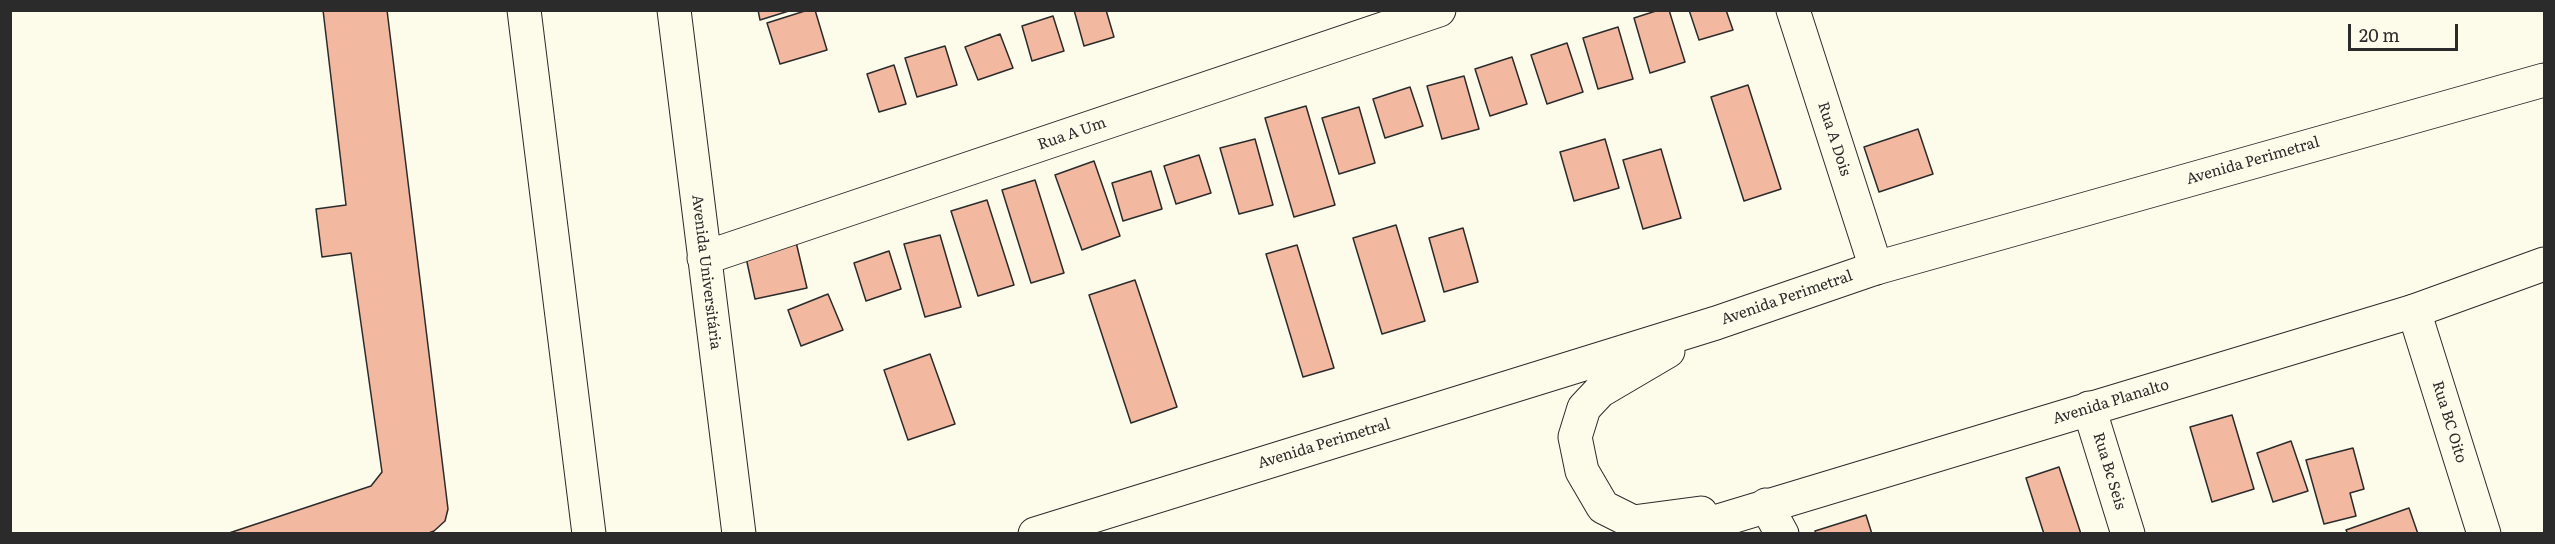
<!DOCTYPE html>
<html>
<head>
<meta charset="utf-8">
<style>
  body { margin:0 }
  #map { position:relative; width:2555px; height:544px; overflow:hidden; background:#fdfbea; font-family:Literata,serif }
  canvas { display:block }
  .frame { position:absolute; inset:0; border:12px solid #2b2b2b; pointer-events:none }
  .scale { position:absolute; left:2348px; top:24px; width:110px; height:27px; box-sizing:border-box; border:3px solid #2b2b2b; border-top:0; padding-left:8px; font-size:18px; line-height:21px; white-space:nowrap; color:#2b2b2b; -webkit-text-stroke:4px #fdfbea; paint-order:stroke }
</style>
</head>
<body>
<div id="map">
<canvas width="2555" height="544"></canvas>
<div class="frame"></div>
<div class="scale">20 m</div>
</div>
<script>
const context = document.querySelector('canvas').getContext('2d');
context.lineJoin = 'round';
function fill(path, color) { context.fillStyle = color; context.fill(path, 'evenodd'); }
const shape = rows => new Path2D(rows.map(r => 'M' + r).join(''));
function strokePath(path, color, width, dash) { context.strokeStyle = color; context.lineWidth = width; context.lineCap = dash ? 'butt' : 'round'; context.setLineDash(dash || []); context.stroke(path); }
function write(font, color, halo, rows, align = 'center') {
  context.font = font + ' Literata,serif'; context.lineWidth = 4.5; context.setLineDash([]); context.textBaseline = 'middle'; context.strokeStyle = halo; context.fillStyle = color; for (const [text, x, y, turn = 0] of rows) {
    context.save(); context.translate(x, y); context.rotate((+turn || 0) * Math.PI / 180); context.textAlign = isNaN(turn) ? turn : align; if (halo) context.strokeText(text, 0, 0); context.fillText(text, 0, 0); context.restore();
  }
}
const building = shape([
  [323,10,387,10,448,509,445,521,434,531,426,534,226,534,371,486,382,472,351,253,322,257,316,209,346,205,323,10],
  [758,10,792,10,760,20,758,10],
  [808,10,815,10,827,50,780,64,767,23,808,10],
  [1074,10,1106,10,1114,37,1084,46,1074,10],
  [1659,10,1669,10,1685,62,1650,73,1634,18,1659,10],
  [1689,10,1726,10,1733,30,1699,40,1689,10],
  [1053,16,1064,51,1032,61,1022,26,1053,16],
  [1618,27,1633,79,1598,89,1583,38,1618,27],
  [1000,34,1013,68,978,80,965,47,1000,34],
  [1567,43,1583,92,1547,104,1531,55,1567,43],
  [945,46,957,85,917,97,905,58,945,46],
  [1512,57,1527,104,1490,116,1475,69,1512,57],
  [894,65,906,104,879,112,867,74,894,65],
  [1464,76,1479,129,1442,139,1427,86,1464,76],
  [1748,85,1781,189,1744,201,1711,97,1748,85],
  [1410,87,1423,126,1385,138,1373,99,1410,87],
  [1306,106,1335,205,1294,217,1265,118,1306,106],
  [1359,107,1375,163,1339,174,1322,118,1359,107],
  [1918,129,1933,174,1879,192,1864,147,1918,129],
  [1255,139,1273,205,1239,214,1220,148,1255,139],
  [1605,139,1619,188,1574,201,1560,152,1605,139],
  [1661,149,1681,218,1643,229,1623,160,1661,149],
  [1199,155,1211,193,1176,204,1164,166,1199,155],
  [1094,161,1120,236,1082,250,1055,175,1094,161],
  [1151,171,1162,209,1123,221,1112,183,1151,171],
  [1035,180,1064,273,1031,283,1002,190,1035,180],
  [987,200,1014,285,978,296,951,211,987,200],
  [1396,225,1425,321,1382,334,1353,238,1396,225],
  [1463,228,1478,282,1444,292,1429,238,1463,228],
  [940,235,961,307,925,317,904,244,940,235],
  [796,242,807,288,755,299,745,253,796,242],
  [1297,245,1334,368,1303,377,1266,254,1297,245],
  [889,251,901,289,866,301,854,263,889,251],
  [1135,280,1177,407,1131,423,1089,295,1135,280],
  [828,294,843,330,801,346,788,310,828,294],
  [930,354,955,424,908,440,884,370,930,354],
  [2232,415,2254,489,2212,502,2190,427,2232,415],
  [2291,441,2308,491,2273,502,2257,453,2291,441],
  [2353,448,2364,489,2350,493,2356,516,2324,524,2306,460,2353,448],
  [2059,467,2081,534,2044,534,2026,478,2059,467],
  [2409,508,2418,534,2348,534,2346,530,2409,508],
  [1866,515,1872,534,1816,534,1815,531,1866,515]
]);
const minor = shape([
  [524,10,589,534],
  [674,10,739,534],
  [1793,10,1876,268],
  [704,258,1439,10],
  [2414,311,2484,534],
  [2089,408,2128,534],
  [1766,505,1782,534]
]);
const major = shape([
  [1668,351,1600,391,1584,408,1575,437,1582,471,1603,507,1633,522,1701,513],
  [1035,534,1716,323,1876,268,2544,80],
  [1675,534,2414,311,2544,264]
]);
const streetNames = [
  ["Rua A Um",1072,134,-19],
  ["Rua A Dois",1834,139,72],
  ["Avenida Perimetral",2253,161,-16],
  ["Avenida Universitária",706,272,83],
  ["Avenida Perimetral",1787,298,-19],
  ["Avenida Planalto",2111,402,-17],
  ["Rua BC Oito",2449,422,73],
  ["Avenida Perimetral",1324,444,-17],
  ["Rua Bc Seis",2109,471,73]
];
fill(building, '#f2b8a0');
strokePath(building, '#2b2b2b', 1.5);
strokePath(minor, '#2b2b2b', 35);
strokePath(major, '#2b2b2b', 35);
strokePath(minor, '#fdfbea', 33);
strokePath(major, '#fdfbea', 33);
write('15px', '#2b2b2b', '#fdfbea', streetNames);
</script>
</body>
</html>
